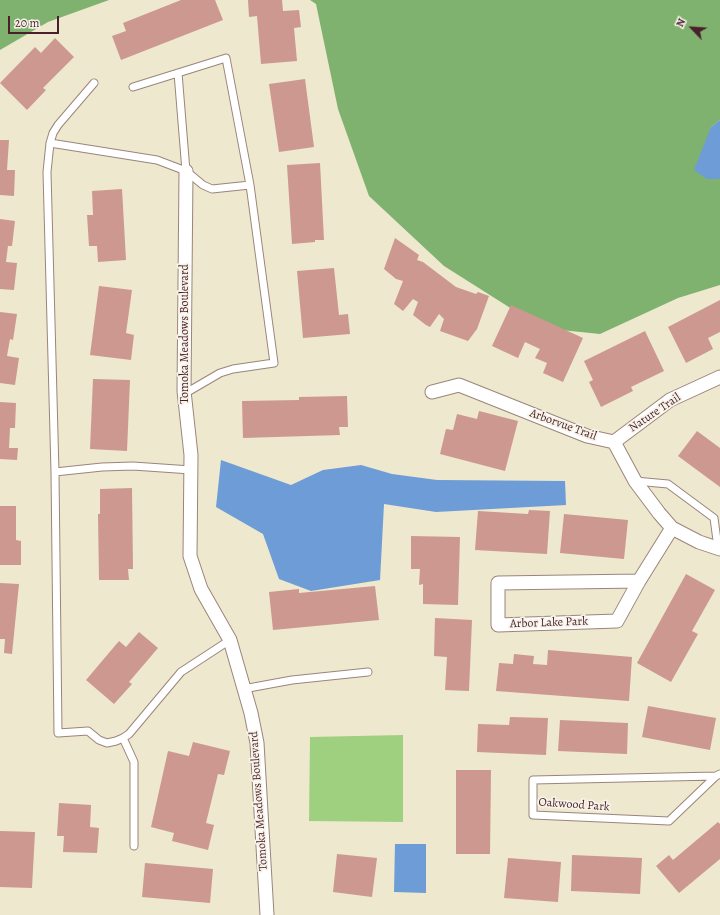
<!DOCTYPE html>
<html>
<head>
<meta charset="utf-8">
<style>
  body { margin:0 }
  #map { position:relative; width:720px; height:915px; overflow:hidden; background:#ede8ce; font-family:Alegreya,serif }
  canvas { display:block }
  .north { position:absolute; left:672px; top:8px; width:40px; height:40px; -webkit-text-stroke:3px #f7f3e8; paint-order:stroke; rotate:295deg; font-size:11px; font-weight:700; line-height:16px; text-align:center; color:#4a1f2b }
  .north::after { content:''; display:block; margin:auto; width:14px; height:18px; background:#4a1f2b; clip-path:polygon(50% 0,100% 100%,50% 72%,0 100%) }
  .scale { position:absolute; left:8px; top:16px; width:51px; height:18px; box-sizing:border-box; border:2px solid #4a1f2b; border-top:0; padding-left:5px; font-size:12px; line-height:14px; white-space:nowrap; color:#4a1f2b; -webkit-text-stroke:3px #f7f3e8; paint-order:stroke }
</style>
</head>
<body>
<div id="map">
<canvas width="720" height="915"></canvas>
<div class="north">N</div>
<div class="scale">20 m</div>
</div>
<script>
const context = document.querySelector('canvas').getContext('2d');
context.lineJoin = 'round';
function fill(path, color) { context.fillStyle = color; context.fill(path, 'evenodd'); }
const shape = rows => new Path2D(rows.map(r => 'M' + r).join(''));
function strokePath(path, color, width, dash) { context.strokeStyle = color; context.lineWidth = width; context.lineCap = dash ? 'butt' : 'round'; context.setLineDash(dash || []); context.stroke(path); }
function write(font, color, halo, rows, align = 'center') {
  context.font = font + ' Alegreya,serif'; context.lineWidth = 3.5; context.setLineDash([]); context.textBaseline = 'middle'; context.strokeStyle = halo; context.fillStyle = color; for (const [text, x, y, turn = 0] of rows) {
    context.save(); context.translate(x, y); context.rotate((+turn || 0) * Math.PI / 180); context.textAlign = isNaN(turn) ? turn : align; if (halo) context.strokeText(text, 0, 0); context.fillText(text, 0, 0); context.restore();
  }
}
const green = shape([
  [403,735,403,822,309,821,310,737]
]);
const forest = shape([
  [0,0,109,0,48,22,0,50],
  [310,0,720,0,720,120,711,127,707,179,720,179,720,285,678,298,600,334,542,328,444,266,369,196,338,109,316,4]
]);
const water = shape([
  [720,120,720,179,707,179,694,170,711,127],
  [221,460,291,485,323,470,361,465,392,474,437,480,565,481,566,505,436,512,384,504,380,580,311,591,279,579,263,534,216,507],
  [395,844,426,844,426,893,394,892]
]);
const building = shape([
  [181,0,215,0,223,20,121,60,112,36,126,31,123,23],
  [248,0,282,0,283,11,299,10,301,27,294,28,297,61,261,64,257,16,249,17],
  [55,38,74,57,43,88,46,90,27,110,0,83,35,47,41,53],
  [305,79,314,147,279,152,269,84],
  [0,140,9,140,7,170,15,170,14,196,0,195],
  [320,163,324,240,315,240,315,242,292,244,287,165],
  [122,189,126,260,98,262,97,246,89,246,87,215,93,215,92,191],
  [0,219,15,221,12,246,8,246,6,262,17,263,14,290,0,289],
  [395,238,419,255,417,260,423,262,456,287,476,294,478,292,489,296,477,329,468,341,440,331,444,319,439,314,430,327,426,325,413,315,418,302,413,299,403,311,394,304,403,281,396,279,384,269],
  [334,268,339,315,348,314,350,334,303,338,297,271],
  [99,286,132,290,126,333,134,335,131,360,90,355],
  [720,300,720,332,708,338,713,349,686,363,668,327],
  [511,305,583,338,563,382,543,373,547,363,535,358,540,349,525,342,518,358,492,346],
  [0,312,17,314,13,340,10,339,7,356,19,358,15,385,0,383],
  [645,331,664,371,631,387,633,391,601,407,589,382,593,380,584,361],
  [93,379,130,380,127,451,90,449],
  [347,396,348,427,339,427,340,435,243,438,242,401,299,400,299,397],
  [0,402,16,403,15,428,10,428,9,448,18,448,17,460,0,459],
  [479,411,518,421,505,471,440,454,446,429,453,430,457,414,477,419],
  [697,431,720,448,720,487,678,456],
  [132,488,133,569,128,569,129,580,99,580,98,514,100,514,100,489],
  [0,506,16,506,16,540,21,541,21,565,0,565],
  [529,510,550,511,547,554,475,550,478,511,528,514],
  [564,514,628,520,624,559,560,553],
  [411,536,460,537,458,605,423,604,423,584,419,585,420,569,411,569],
  [686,574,715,590,692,631,698,634,671,682,637,663],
  [0,583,19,584,12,654,4,653,5,639,0,639],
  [375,586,379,620,273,630,269,592,299,589,299,593],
  [435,618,472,620,469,691,445,690,447,657,434,656],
  [139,632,158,648,129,682,132,684,114,704,86,680,119,641,126,647],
  [548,650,632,657,629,701,496,691,499,663,513,664,514,654,534,656,533,664,547,665],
  [648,706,716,718,710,750,642,737],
  [510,717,548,718,546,755,477,752,478,724,509,725],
  [560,720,628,723,627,754,558,751],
  [193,742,230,751,224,775,218,774,206,823,214,825,208,850,172,841,174,833,151,827,168,751,189,756],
  [456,770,491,770,490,854,456,854],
  [59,803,91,805,90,827,99,828,97,853,63,852,64,836,57,836],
  [718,822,720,824,720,859,679,893,656,866,669,855,673,860],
  [0,831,35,832,32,888,0,887],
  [337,854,377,858,372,897,333,892],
  [572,855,642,858,640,894,571,891],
  [508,858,561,862,558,902,504,898],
  [145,863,213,869,210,903,142,897]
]);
const lane = shape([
  [178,73,186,171],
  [94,83,58,125,53,133,50,143,47,172,55,472,58,733,88,731,99,740,107,743,116,741,123,738,129,734,181,672,230,640],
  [133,87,226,58,250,185,274,363,233,369,220,373,184,394],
  [50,143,157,160,186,171,203,185,212,189,250,185],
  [55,472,102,467,133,466,191,470],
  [635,481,668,484,714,518,718,548],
  [243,689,292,680,368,672],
  [123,738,134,762,134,846],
  [716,776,669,821,533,815,533,780,716,776,720,774]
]);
const street = shape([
  [186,171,184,391,191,455,190,556,201,589,230,640,251,713,257,743,267,915],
  [432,392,459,385,587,436,614,442,635,481,659,513,672,528,699,542,720,549],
  [614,442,670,400,720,377],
  [639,581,498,583,498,625,617,621,639,581,672,528]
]);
const streetNames = [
  ["Tomoka Meadows Boulevard",185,334,-90],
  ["Nature Trail",655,413,-34],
  ["Arborvue Trail",563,425,20],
  ["Arbor Lake Park",549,623,-2],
  ["Tomoka Meadows Boulevard",259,801,-94],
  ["Oakwood Park",574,805,4]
];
fill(green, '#9fd07f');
fill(forest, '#7fb26e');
fill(water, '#6d9cd6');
fill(building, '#cd9890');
strokePath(lane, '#9c847c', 9);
strokePath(street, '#9c847c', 15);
strokePath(lane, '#fff', 7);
strokePath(street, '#fff', 13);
write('12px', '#4a1f2b', '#f7f3e8', streetNames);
</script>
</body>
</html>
